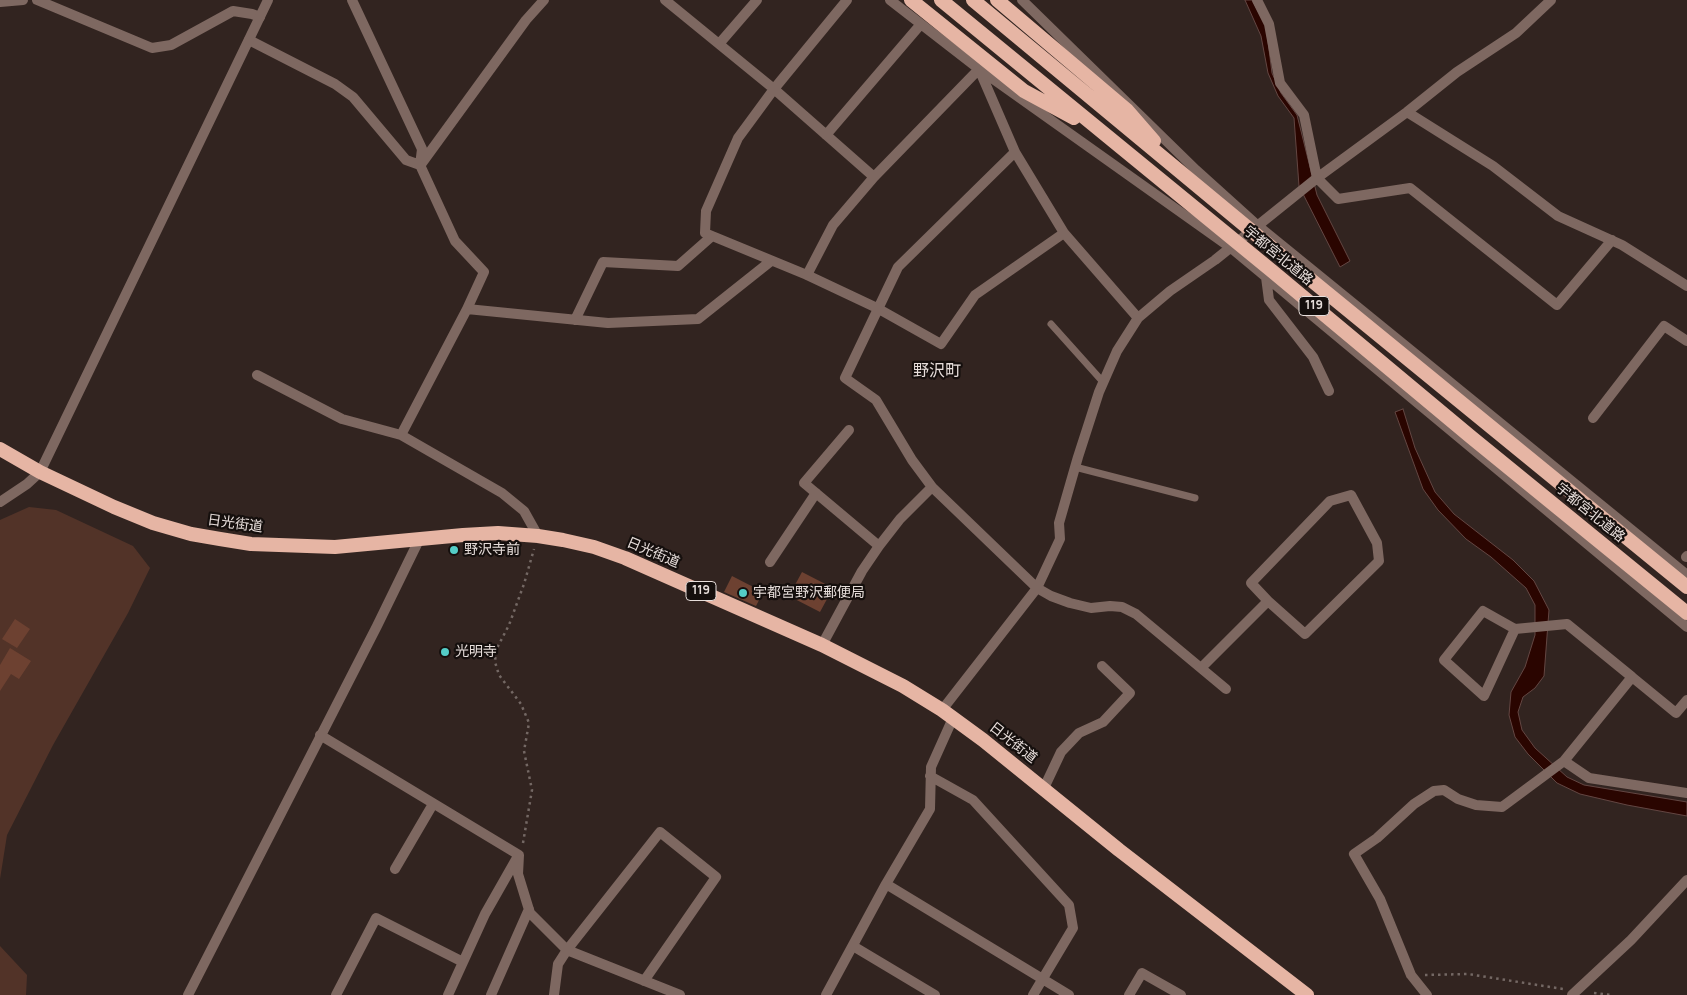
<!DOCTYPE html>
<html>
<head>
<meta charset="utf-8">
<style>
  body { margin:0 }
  canvas { display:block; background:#322420 }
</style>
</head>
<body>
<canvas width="1687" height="995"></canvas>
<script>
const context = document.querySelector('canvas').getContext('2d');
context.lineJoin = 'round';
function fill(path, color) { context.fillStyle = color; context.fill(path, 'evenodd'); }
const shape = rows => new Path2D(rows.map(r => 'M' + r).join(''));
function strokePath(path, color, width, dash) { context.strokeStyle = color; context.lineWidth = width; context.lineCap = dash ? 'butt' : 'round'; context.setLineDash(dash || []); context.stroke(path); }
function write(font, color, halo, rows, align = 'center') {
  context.font = font + ' Manrope,"Noto Sans JP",sans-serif'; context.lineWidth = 4.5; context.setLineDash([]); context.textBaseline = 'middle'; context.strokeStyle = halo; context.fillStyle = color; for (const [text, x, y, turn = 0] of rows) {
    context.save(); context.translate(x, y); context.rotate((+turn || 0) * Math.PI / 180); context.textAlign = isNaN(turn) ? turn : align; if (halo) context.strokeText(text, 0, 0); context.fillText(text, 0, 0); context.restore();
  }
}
const green = shape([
  [29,507,56,510,133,546,150,568,128,613,53,745,7,835,0,879,0,520],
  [0,946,27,975,26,995,0,995]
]);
const water = shape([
  [1245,0,1252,0,1266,26,1272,73,1281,93,1297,115,1317,195,1350,261,1340,267,1299,186,1294,118,1278,96,1268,73,1261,36,1245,0],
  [1403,409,1415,448,1435,492,1454,514,1513,560,1534,581,1549,610,1544,676,1535,688,1523,697,1518,712,1522,730,1535,748,1567,777,1584,785,1687,802,1687,816,1627,805,1580,794,1557,783,1528,754,1515,737,1509,715,1511,692,1525,667,1535,635,1535,605,1526,588,1491,557,1466,539,1438,510,1423,489,1395,412,1403,409]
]);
const building = shape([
  [802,572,833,588,820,612,789,596],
  [732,576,763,592,756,606,724,592],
  [15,619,30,629,17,648,2,639],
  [10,648,31,661,19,679,11,674,0,691,0,665]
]);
const path = shape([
  [523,843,532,790,524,751,529,723,521,704,499,675,495,662,496,650,509,625,524,584,534,549],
  [1425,975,1468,974,1563,989],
  [1594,993,1612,995]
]);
const service = shape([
  [1051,324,1103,382],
  [1075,467,1195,498]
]);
const minor = shape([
  [37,0,152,48,171,45,233,11,252,14,260,17],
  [352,0,422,149,420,165,455,241,484,272,467,309,401,435,502,493,524,511,538,536],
  [665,0,774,89,874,177],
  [847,0,774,89,738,138,706,211,705,233,807,275,877,308,941,344,975,295,1064,233],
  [890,0,979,69,1231,248,1687,627],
  [1022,0,1196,170,1258,226,1687,575],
  [1257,0,1269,24,1280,83,1304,115,1317,178,1338,199,1410,188,1557,305,1612,240],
  [0,2,23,0],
  [249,40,335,84,353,97,406,160,420,165],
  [719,44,757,0],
  [1407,112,1493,166,1558,216,1622,245,1687,286],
  [826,135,921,24],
  [1015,152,898,267,845,378,876,400,912,460,932,487,1037,588,1051,596,1070,603,1091,608,1110,606,1122,607,1136,614,1226,689],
  [422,163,526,20,544,0],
  [807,275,833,225,874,177,979,69,1015,152,1064,233,1138,318],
  [1266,277,1269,300,1313,357,1329,391],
  [467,309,608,323,698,319,771,261],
  [575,320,603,262,678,266,712,236],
  [257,375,342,419,401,435],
  [1593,418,1664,326,1687,341],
  [849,430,804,483,879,546],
  [0,502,27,484,40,472],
  [1686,557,1687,556],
  [770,562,816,493],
  [1515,629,1484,696,1444,660,1483,611,1515,629,1567,624,1632,677,1564,761,1589,778,1687,793],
  [822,645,862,571,879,546,900,519,932,487],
  [1201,668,1268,601,1305,634,1379,561,1377,543,1351,495,1330,501,1251,583,1268,601],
  [1632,677,1676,713,1687,700],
  [942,710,1037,588,1060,539,1059,523,1078,457,1099,392,1117,351,1138,318,1170,291,1215,260,1317,178,1407,112,1457,72,1516,33,1551,0],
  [320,735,519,855,518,874,530,913,567,950,680,995],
  [930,776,973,800,1069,905,1073,928,1033,995],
  [1044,788,1061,752,1079,733,1103,722,1130,693,1102,666],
  [395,869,433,804],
  [886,884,1069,995],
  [853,946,935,995],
  [188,995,377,626,419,540],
  [336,995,376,918,463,962],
  [448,995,485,914,518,856],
  [491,995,529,909],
  [554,995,558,964,567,950,660,832,716,877,644,981],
  [826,995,886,884,930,809,931,767,953,718],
  [1129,995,1142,973,1181,995],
  [1427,995,1411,975,1380,899,1354,854,1377,838,1414,804,1434,791,1444,790,1458,799,1476,805,1502,807,1564,761],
  [1572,995,1631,940,1687,880]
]);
const tertiary = shape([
  [40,472,268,0]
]);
const trunk = shape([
  [911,0,1024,91,1074,118],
  [941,0,1272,271,1471,437,1687,613],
  [973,0,1283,257,1687,587],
  [997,0,1127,110,1154,141],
  [0,449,40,472,114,507,153,523,191,534,220,539,251,544,335,547,463,535,498,533,538,536,563,540,594,547,625,558,822,645,903,686,942,710,983,740,1119,850,1307,995]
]);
const markers = [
  [454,550,5,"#54cdc7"],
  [743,593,5,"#54cdc7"],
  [445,652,5,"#54cdc7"]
];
const shields = [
  [1314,306,30],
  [701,591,30]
];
const shieldNames = [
  ["119",1314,306],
  ["119",701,591]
];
const streetNames = [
  ["宇都宮北道路",1278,256,39],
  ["宇都宮北道路",1590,513,39],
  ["日光街道",235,524,8],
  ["日光街道",653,553,23],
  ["日光街道",1013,743,38]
];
const poiNames = [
  ["野沢寺前",464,550],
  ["宇都宮野沢郵便局",753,593],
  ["光明寺",455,652]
];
const quarterNames = [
  ["野沢町",937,372]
];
fill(green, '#523328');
fill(water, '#2a0500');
strokePath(water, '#634642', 1);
fill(building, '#6d4131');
strokePath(path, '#746864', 2.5, [2.5, 4]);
strokePath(service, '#7e6861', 7);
strokePath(minor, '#7e6861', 10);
strokePath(tertiary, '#7e6861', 10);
strokePath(trunk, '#e6b5a4', 14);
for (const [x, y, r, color] of markers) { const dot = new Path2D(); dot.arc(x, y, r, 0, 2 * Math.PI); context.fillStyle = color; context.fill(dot); strokePath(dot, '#150f0d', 2); }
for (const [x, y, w] of shields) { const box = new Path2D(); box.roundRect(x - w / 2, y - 9.5, w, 19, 4); context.fillStyle = '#150f0d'; context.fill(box); strokePath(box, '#e7dedb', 1); }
write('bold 12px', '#e7dedb', null, shieldNames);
write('14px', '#e7dedb', '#150f0d', streetNames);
write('14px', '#e7dedb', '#150f0d', poiNames, 'left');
write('16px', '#e7dedb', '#150f0d', quarterNames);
</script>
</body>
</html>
